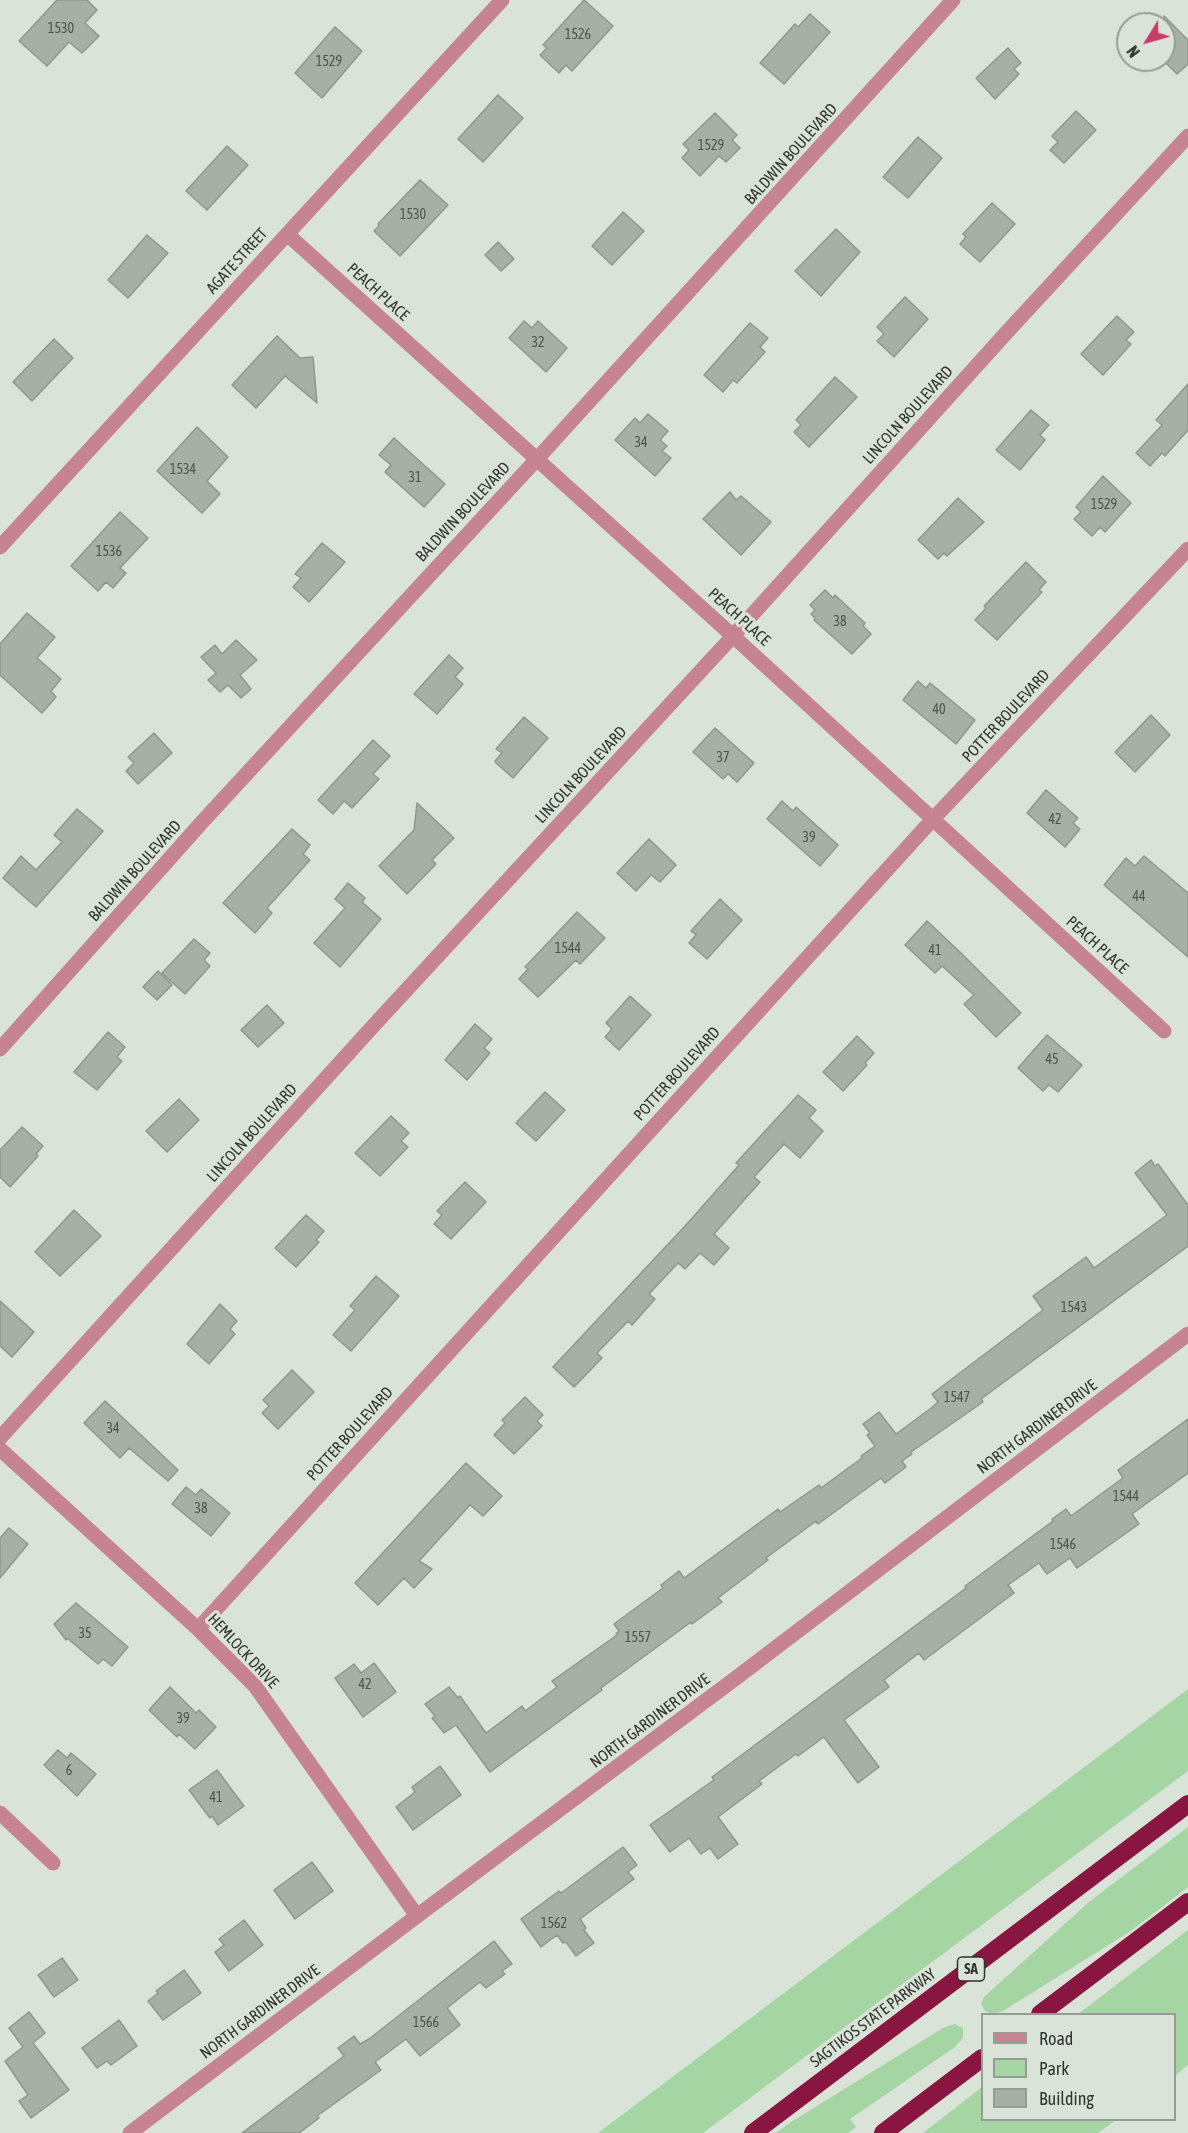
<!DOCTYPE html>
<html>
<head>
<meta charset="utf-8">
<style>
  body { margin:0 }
  #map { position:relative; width:1188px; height:2133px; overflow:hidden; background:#d9e3d8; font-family:"Asap Condensed",sans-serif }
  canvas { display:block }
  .legend { position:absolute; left:981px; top:2013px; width:195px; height:108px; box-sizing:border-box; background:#d9e3d8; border:2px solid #969d95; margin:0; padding:8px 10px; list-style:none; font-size:18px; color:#313530 }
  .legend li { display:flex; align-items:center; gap:12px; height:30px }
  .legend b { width:30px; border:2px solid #969d95 }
  .north { position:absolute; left:1116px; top:12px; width:60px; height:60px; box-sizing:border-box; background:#d9e3d8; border:2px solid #969d95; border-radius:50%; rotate:233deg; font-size:16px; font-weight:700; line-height:24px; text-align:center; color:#313530 }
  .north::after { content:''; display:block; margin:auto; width:21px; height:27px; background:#c93b69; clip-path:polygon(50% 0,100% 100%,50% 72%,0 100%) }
</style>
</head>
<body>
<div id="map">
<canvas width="1188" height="2133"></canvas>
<ul class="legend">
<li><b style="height:8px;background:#c68492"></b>Road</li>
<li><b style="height:16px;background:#a4d5a3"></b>Park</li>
<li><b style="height:16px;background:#a6b0a5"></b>Building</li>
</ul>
<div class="north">N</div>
</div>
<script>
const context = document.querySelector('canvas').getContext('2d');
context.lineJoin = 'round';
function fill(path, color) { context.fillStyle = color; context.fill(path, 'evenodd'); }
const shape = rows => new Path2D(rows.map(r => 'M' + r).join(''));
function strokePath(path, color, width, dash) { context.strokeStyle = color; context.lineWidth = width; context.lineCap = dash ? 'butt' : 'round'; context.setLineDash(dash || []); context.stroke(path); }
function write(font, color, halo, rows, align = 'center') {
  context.font = font + ' "Asap Condensed",sans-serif'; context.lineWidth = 6; context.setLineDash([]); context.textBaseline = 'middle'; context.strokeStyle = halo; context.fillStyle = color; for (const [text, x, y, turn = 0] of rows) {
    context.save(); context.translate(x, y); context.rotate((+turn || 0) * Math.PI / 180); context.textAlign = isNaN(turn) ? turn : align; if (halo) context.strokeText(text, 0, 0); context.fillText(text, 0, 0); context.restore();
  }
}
const green = shape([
  [1188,1689,1188,1771,703,2133,598,2133],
  [1188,1827,1188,1887,1131,1931,1003,2011,992,2014,985,2011,981,2004,984,1997,1090,1901],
  [1188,1930,1188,2065,1175,2076,1174,2014,1078,2014],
  [955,2024,963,2028,963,2038,955,2047,850,2119,856,2127,848,2133,776,2133,791,2122,943,2028],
  [982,2087,982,2120,1116,2120,1098,2133,923,2133]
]);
const building = shape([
  [57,0,87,0,97,10,85,23,99,36,82,53,69,42,47,66,19,41,57,0],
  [584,0,613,26,572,71,566,65,559,73,540,55,547,48,543,45,584,0],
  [810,14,830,32,784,84,760,63,795,24,798,27,810,14],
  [1164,16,1188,40,1188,64,1177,74,1164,61,1164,16],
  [335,27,362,51,322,98,295,73,335,27],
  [1008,48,1021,63,1014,69,1019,74,995,99,976,78,1008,48],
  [498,95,523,118,483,162,458,139,498,95],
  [1076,111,1096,130,1064,163,1050,150,1058,142,1052,136,1076,111],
  [715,113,737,135,732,140,740,148,726,162,719,156,700,176,682,158,689,150,683,144,715,113],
  [918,137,942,158,908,198,883,177,918,137],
  [227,146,248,165,207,210,186,191,227,146],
  [420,180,448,205,400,256,374,231,379,226,378,224,420,180],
  [992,203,1015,224,980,262,960,244,966,237,963,234,992,203],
  [623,212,644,231,612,265,592,246,623,212],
  [836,229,860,252,821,296,795,271,836,229],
  [147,235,168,253,128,298,108,280,147,235],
  [498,242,514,259,501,271,485,255,498,242],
  [905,297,928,319,894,357,877,341,884,334,877,327,905,297],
  [1117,316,1134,332,1126,340,1131,344,1103,375,1081,354,1117,316],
  [524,321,532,328,538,321,567,348,546,372,509,338,524,321],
  [750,323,768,338,760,347,765,352,737,383,733,380,723,392,704,375,750,323],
  [277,336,300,358,313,357,317,403,285,376,256,408,232,385,277,336],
  [54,339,73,358,32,401,13,382,54,339],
  [835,377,857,397,809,447,794,432,801,425,796,420,835,377],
  [1188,384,1188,430,1165,456,1162,453,1150,466,1136,453,1162,425,1156,420,1188,384],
  [1031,410,1049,425,1040,435,1045,440,1020,470,996,450,1031,410],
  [648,414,668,431,660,440,667,446,662,451,671,458,655,476,615,440,635,418,640,423,648,414],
  [197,427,228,457,207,481,220,494,202,513,157,471,197,427],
  [394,438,445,484,424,507,385,472,391,465,379,455,394,438],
  [1103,476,1131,503,1105,532,1100,527,1092,536,1074,519,1081,512,1076,507,1103,476],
  [730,492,736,500,741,496,771,522,741,555,703,519,730,492],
  [958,498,984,522,947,556,944,553,938,559,918,540,958,498],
  [120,512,148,538,120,568,126,573,113,588,106,582,98,591,71,566,120,512],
  [322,543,345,562,309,602,293,587,301,578,295,574,322,543],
  [1026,562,1046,582,1039,590,1042,592,997,640,975,620,986,608,984,606,1026,562],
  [825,590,833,598,835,595,865,623,863,626,871,634,852,654,814,620,815,618,811,614,815,610,810,605,825,590],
  [27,613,55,637,37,658,61,679,51,691,56,697,42,713,0,675,0,644,27,613],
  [236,640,257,660,240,675,251,689,241,698,228,685,220,692,208,680,216,673,201,657,215,645,222,654,236,640],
  [449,655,463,668,455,677,463,684,437,714,414,694,449,655],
  [918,681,926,688,930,683,975,720,956,744,903,700,918,681],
  [1151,715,1170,735,1135,772,1115,752,1151,715],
  [524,717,548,738,513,778,496,763,495,761,502,753,496,749,524,717],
  [715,728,754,763,737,782,728,774,723,779,693,752,715,728],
  [154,733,172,753,138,784,126,771,134,763,128,757,154,733],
  [373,740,390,756,373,774,379,779,352,808,344,801,333,814,318,800,373,740],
  [1046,790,1078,818,1073,823,1080,829,1065,847,1027,813,1046,790],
  [782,801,793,811,796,807,838,845,820,866,767,819,782,801],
  [417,803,454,838,432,860,436,864,407,894,379,866,414,830,417,803],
  [77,809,103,831,36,907,3,878,21,856,36,870,62,842,54,835,77,809],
  [292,829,310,845,303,854,310,860,267,908,272,913,255,933,223,903,292,829],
  [649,839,676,865,660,882,651,875,636,891,617,873,649,839],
  [1144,856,1188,893,1188,957,1104,885,1126,858,1135,866,1144,856],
  [348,883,365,898,362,902,381,919,340,967,314,943,345,908,335,899,348,883],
  [720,899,742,920,707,959,689,943,696,935,691,931,720,899],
  [577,912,605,938,580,964,576,960,538,997,519,979,528,969,525,967,577,912],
  [927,921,962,954,1021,1013,996,1037,964,1004,974,995,942,966,935,973,905,945,927,921],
  [194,939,210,953,204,960,210,966,185,994,162,973,194,939],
  [158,971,172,985,157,1000,143,987,158,971],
  [630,996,651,1015,619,1050,605,1037,612,1029,606,1023,630,996],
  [267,1005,284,1023,258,1047,241,1030,267,1005],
  [475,1024,492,1039,484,1048,490,1053,467,1080,445,1060,475,1024],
  [108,1032,125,1047,117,1057,122,1061,97,1090,74,1072,108,1032],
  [1047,1035,1082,1065,1058,1092,1049,1085,1043,1091,1018,1068,1047,1035],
  [857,1036,874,1053,865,1063,867,1065,843,1091,823,1072,857,1036],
  [545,1092,565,1110,536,1141,516,1123,545,1092],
  [798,1095,816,1110,809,1118,823,1131,800,1158,784,1144,754,1177,760,1182,714,1234,729,1248,714,1265,700,1253,685,1269,678,1263,649,1294,655,1299,632,1325,628,1321,597,1353,602,1358,574,1387,553,1367,686,1225,739,1165,736,1163,798,1095],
  [179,1099,199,1120,167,1152,146,1131,179,1099],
  [391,1116,409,1133,401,1141,408,1147,380,1176,355,1153,391,1116],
  [22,1127,43,1146,36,1154,38,1156,10,1187,0,1177,0,1150,22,1127],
  [1151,1160,1155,1166,1158,1164,1188,1205,1188,1246,981,1399,983,1402,911,1452,912,1454,902,1461,906,1467,885,1483,881,1478,818,1524,816,1521,766,1558,768,1560,718,1598,722,1602,692,1624,691,1622,601,1688,602,1690,490,1772,456,1725,444,1733,432,1718,435,1716,425,1704,449,1687,458,1698,460,1696,486,1733,522,1706,525,1711,557,1687,552,1681,617,1635,616,1634,619,1631,614,1624,663,1588,661,1585,679,1571,684,1578,778,1509,780,1512,819,1485,821,1488,862,1458,861,1456,875,1446,867,1435,870,1433,863,1424,879,1412,896,1434,930,1409,938,1402,932,1394,1043,1310,1033,1296,1086,1257,1094,1268,1167,1215,1135,1173,1151,1160],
  [465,1182,486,1202,451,1239,434,1224,442,1215,437,1211,465,1182],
  [74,1210,101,1236,60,1276,35,1252,74,1210],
  [306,1215,324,1231,316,1240,319,1242,296,1267,275,1248,306,1215],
  [376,1276,399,1296,351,1351,333,1335,355,1310,350,1306,376,1276],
  [0,1301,34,1332,12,1357,0,1346,0,1301],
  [220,1304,237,1321,230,1329,235,1334,209,1364,187,1344,220,1304],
  [292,1370,314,1392,278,1429,262,1413,269,1406,263,1400,292,1370],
  [525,1397,543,1415,537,1421,542,1426,514,1454,494,1435,505,1423,502,1420,525,1397],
  [105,1401,178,1470,168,1481,129,1448,120,1458,84,1423,105,1401],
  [1188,1419,1188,1473,1132,1514,1139,1524,1077,1568,1070,1558,1047,1574,1039,1563,1008,1585,1014,1593,924,1660,919,1653,884,1680,889,1687,844,1720,879,1767,858,1783,824,1737,798,1756,796,1754,759,1781,762,1784,718,1817,738,1844,718,1859,710,1848,701,1854,689,1838,670,1852,650,1825,714,1780,712,1777,966,1588,965,1586,1053,1521,1052,1519,1066,1509,1071,1516,1123,1478,1118,1470,1188,1419],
  [466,1463,502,1496,483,1516,470,1505,419,1561,432,1569,414,1588,404,1578,378,1605,355,1583,466,1463],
  [186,1487,196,1495,201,1489,230,1513,211,1536,172,1504,186,1487],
  [9,1528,28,1544,0,1578,0,1538,9,1528],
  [76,1603,128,1647,112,1666,103,1659,98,1664,67,1638,66,1640,54,1624,76,1603],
  [374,1663,396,1692,363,1717,335,1678,354,1664,361,1673,374,1663],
  [170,1687,196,1713,199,1710,216,1727,195,1749,179,1734,177,1737,149,1710,170,1687],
  [58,1750,67,1758,71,1753,96,1774,77,1796,44,1765,58,1750],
  [440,1766,461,1795,413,1830,396,1807,415,1792,412,1787,440,1766],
  [217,1770,244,1806,218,1825,212,1816,210,1818,189,1790,217,1770],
  [623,1847,637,1865,628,1872,634,1879,580,1919,586,1928,584,1930,594,1943,576,1956,566,1942,563,1943,557,1935,541,1947,521,1919,559,1891,561,1893,623,1847],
  [312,1862,333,1891,295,1919,274,1890,312,1862],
  [244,1920,263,1945,229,1971,215,1952,224,1945,219,1939,244,1920],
  [494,1941,512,1964,502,1971,505,1974,486,1988,480,1982,447,2008,460,2025,420,2056,406,2039,375,2062,381,2070,317,2116,319,2118,299,2133,242,2133,344,2056,338,2048,354,2036,360,2044,369,2039,494,1941],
  [62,1958,78,1980,54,1997,38,1975,62,1958],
  [184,1970,201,1993,163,2020,148,2001,158,1993,156,1991,184,1970],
  [29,2012,45,2033,33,2043,69,2090,31,2118,19,2101,28,2095,5,2061,23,2047,9,2028,29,2012],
  [119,2020,137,2046,111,2065,107,2061,97,2068,82,2048,119,2020]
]);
const street = shape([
  [287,234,733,636,1164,1031],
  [0,547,502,0],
  [0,1049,203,821,537,459,953,0],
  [0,1438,375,1024,733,636,1007,332,1188,136],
  [0,1449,198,1629,255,1686,417,1916],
  [198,1629,933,819,1188,549],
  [0,1813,53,1863],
  [130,2133,417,1916,736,1678,1188,1334]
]);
const highway = shape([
  [1040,2014,1188,1902],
  [753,2133,1188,1804],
  [883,2133,982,2058]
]);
const numberNames = [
  ["1530",61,29],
  ["1526",578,35],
  ["1529",329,62],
  ["1529",711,146],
  ["1530",413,215],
  ["32",538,343],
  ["34",641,443],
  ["1534",183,470],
  ["31",415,478],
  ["1529",1104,505],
  ["1536",109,552],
  ["38",840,622],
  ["40",939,710],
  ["37",723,758],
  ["42",1055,820],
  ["39",809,838],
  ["44",1139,897],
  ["1544",568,949],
  ["41",935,951],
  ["45",1052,1060],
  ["1543",1074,1308],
  ["1547",957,1398],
  ["34",113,1429],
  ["1544",1126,1497],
  ["38",201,1509],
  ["1546",1063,1545],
  ["35",85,1634],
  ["1557",638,1638],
  ["42",365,1685],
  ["39",183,1719],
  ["6",69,1771],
  ["41",216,1798],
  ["1562",554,1924],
  ["1566",426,2023]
];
const shields = [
  [971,1969,27]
];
const shieldNames = [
  ["SA",971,1969]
];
const streetNames = [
  ["BALDWIN BOULEVARD",791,154,-48],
  ["AGATE STREET",237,261,-48],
  ["PEACH PLACE",378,292,42],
  ["LINCOLN BOULEVARD",908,415,-48],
  ["BALDWIN BOULEVARD",463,512,-47],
  ["PEACH PLACE",739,617,42],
  ["POTTER BOULEVARD",1006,716,-47],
  ["LINCOLN BOULEVARD",581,775,-47],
  ["BALDWIN BOULEVARD",135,871,-48],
  ["PEACH PLACE",1097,945,42],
  ["POTTER BOULEVARD",677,1074,-48],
  ["LINCOLN BOULEVARD",252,1133,-48],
  ["NORTH GARDINER DRIVE",1037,1427,-37],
  ["POTTER BOULEVARD",350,1434,-48],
  ["HEMLOCK DRIVE",243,1651,47],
  ["NORTH GARDINER DRIVE",650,1721,-37],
  ["NORTH GARDINER DRIVE",260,2012,-37],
  ["SAGTIKOS STATE PARKWAY",873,2018,-37]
];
fill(green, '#a4d5a3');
fill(building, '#a6b0a5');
strokePath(building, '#8e988e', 1.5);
strokePath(street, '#c68492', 15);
strokePath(highway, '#881640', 18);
write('14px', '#4e544d', null, numberNames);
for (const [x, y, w] of shields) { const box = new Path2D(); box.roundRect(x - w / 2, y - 12, w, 24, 4.5); context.fillStyle = '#d9e3d8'; context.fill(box); strokePath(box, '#313530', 1.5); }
write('bold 15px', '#313530', null, shieldNames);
write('16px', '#313530', '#d9e3d8', streetNames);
</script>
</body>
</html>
